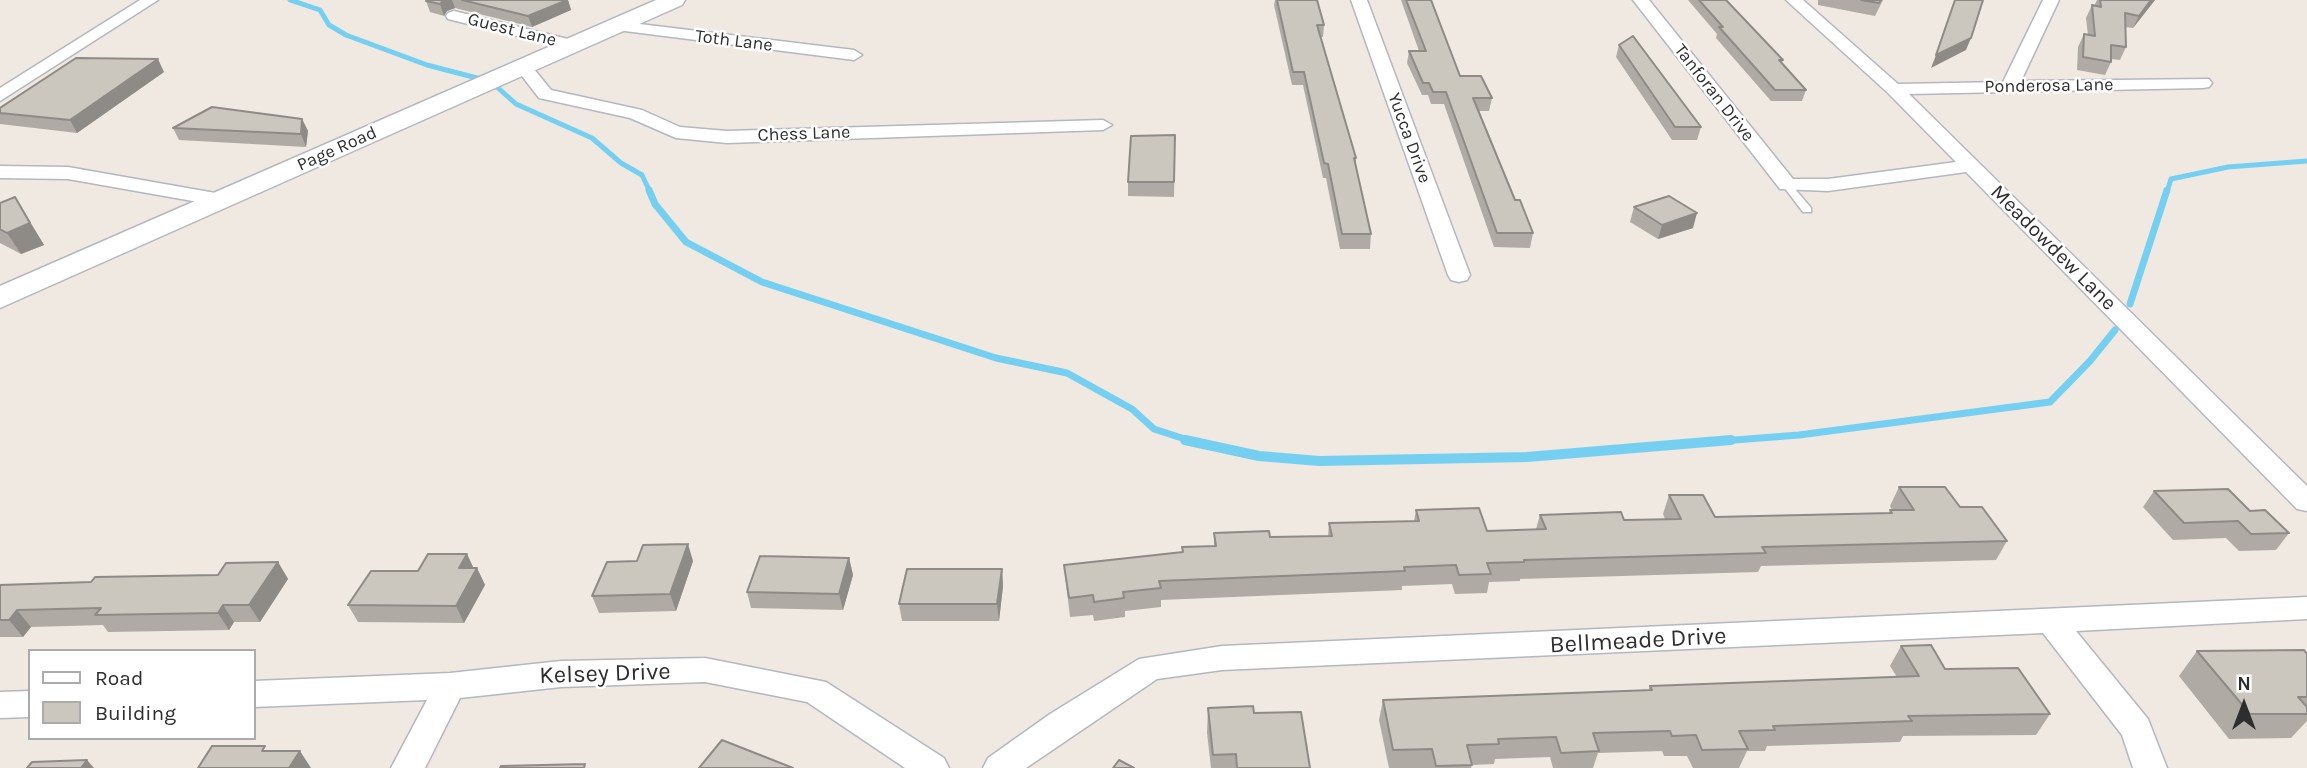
<!DOCTYPE html>
<html>
<head>
<meta charset="utf-8">
<style>
  body { margin:0 }
  #map { position:relative; width:2307px; height:768px; overflow:hidden; background:#efe9e1; font-family:Karla,sans-serif }
  canvas { display:block }
  .legend { position:absolute; left:28px; top:649px; width:228px; height:91px; box-sizing:border-box; background:#fff; border:2px solid #ababab; margin:0; padding:9px 12px; list-style:none; font-size:21px; color:#2e2e2e }
  .legend li { display:flex; align-items:center; gap:14px; height:35px }
  .legend b { width:35px; border:2px solid #ababab }
  .north { position:absolute; left:2209px; top:670px; width:70px; height:70px; -webkit-text-stroke:5px #fff; paint-order:stroke; rotate:0deg; font-size:19px; font-weight:700; line-height:28px; text-align:center; color:#2e2e2e }
  .north::after { content:''; display:block; margin:auto; width:24px; height:32px; background:#2e2e2e; clip-path:polygon(50% 0,100% 100%,50% 72%,0 100%) }
</style>
</head>
<body>
<div id="map">
<canvas width="2307" height="768"></canvas>
<ul class="legend">
<li><b style="height:9px;background:#fff"></b>Road</li>
<li><b style="height:19px;background:#cbc7bf"></b>Building</li>
</ul>
<div class="north">N</div>
</div>
<script>
const context = document.querySelector('canvas').getContext('2d');
context.lineJoin = 'round';
const shape = rows => new Path2D(rows.map(r => 'M' + r).join(''));
function strokePath(path, color, width, dash) { context.strokeStyle = color; context.lineWidth = width; context.lineCap = dash ? 'butt' : 'round'; context.setLineDash(dash || []); context.stroke(path); }
function fill(path, color) { context.fillStyle = color; context.fill(path, 'evenodd'); }
function write(font, color, halo, rows, align = 'center') {
  context.font = font + ' Karla,sans-serif'; context.lineWidth = 5; context.setLineDash([]); context.textBaseline = 'middle'; context.strokeStyle = halo; context.fillStyle = color; for (const [text, x, y, turn = 0] of rows) {
    context.save(); context.translate(x, y); context.rotate((+turn || 0) * Math.PI / 180); context.textAlign = isNaN(turn) ? turn : align; if (halo) context.strokeText(text, 0, 0); context.fillText(text, 0, 0); context.restore();
  }
}
const streamFar2 = shape([
  [290,0,320,10,329,25,346,35,427,65,477,78],
  [497,87,516,104,592,138,621,163,642,175,650,192],
  [2167,192,2171,179,2228,167,2307,161]
]);
const streamFar1 = shape([
  [649,190,655,204,686,242,762,282,996,358,1067,373,1132,409,1154,429,1194,442],
  [2130,304,2167,190],
  [1709,442,1799,435,2050,402,2090,361,2115,330]
]);
const stream = shape([
  [1185,440,1259,456,1319,461,1527,457,1731,440]
]);
const service = shape([
  [1787,182,1790,183,1811,208,1811,212,1803,212,1784,187,1782,185,1787,182]
]);
const minor = shape([
  [140,0,158,0,0,101,0,88,140,0],
  [1351,0,1367,0,1470,275,1467,280,1459,282,1451,280,1448,275,1351,0],
  [1633,0,1649,0,1793,179,1828,179,1956,162,1888,93,1786,0,1803,0,1898,84,2003,82,2043,0,2059,0,2021,81,2209,79,2212,83,2209,87,2203,88,1909,94,2307,486,2307,511,2297,509,1966,172,1828,191,1780,189,1633,0],
  [454,11,576,41,578,44,570,49,448,19,446,16,448,13,454,11],
  [615,21,854,50,862,55,854,60,609,29,607,26,609,23,615,21],
  [523,62,529,63,551,90,642,110,680,127,727,131,1103,120,1112,125,1103,130,727,143,676,138,630,118,539,98,515,67,523,62],
  [0,166,68,167,221,194,228,196,231,200,228,204,221,206,68,179,0,178,0,166],
  [2307,597,2307,619,2076,631,2148,719,2167,768,2133,768,2122,735,2043,633,1222,670,1157,679,1026,768,983,768,988,758,1050,714,1139,659,1222,646,2307,597],
  [705,658,826,682,944,758,949,768,905,768,807,702,705,682,561,687,460,698,425,768,391,768,427,700,254,707,254,681,450,673,561,661,705,658],
  [30,691,30,717,0,718,0,692,30,691]
]);
const secondary = shape([
  [656,0,685,0,682,5,0,308,0,286,656,0]
]);
const wall = shape([
  [429,0,568,0,571,10,532,27,455,8,447,11,444,16,430,12,426,1],
  [1275,0,1317,0,1324,25,1323,37,1321,37,1356,158,1356,165,1371,234,1370,249,1340,249,1326,178,1323,178,1303,85,1292,85,1274,5],
  [1401,0,1431,0,1460,76,1492,98,1489,111,1479,111,1515,200,1533,233,1530,248,1494,247,1444,104,1431,104,1428,95,1422,95,1407,63,1409,51,1419,51],
  [1688,0,1726,0,1783,60,1782,63,1806,90,1802,101,1771,101,1716,38,1717,34],
  [1818,0,1883,0,1875,16,1818,5],
  [2097,0,2155,0,2133,28,2125,27,2126,47,2120,60,2111,59,2111,62,2105,75,2077,70,2078,47,2084,34,2088,35,2086,18,2092,5,2094,6],
  [1619,45,1701,127,1697,140,1672,140,1616,57],
  [164,72,77,133,0,124,0,113],
  [302,119,308,131,306,147,179,140,173,128],
  [1175,135,1174,197,1128,196,1128,182],
  [15,197,44,245,21,254,0,243,0,203],
  [1634,207,1693,228,1658,239,1630,222],
  [1899,487,1960,507,2007,541,1996,560,1761,566,1758,572,1520,579,1520,581,1489,582,1487,593,1455,594,1452,584,1402,586,1402,590,1161,600,1161,607,1125,611,1125,617,1094,621,1093,615,1070,617,1064,565,1182,552,1214,546,1214,533,1270,537,1328,536,1329,523,1414,521,1416,510,1487,531,1536,529,1540,515,1624,520,1665,519,1663,514,1669,495,1715,517,1889,513,1890,510,1892,510,1890,506],
  [2154,491,2250,511,2289,533,2276,550,2239,551,2226,538,2173,540,2143,507],
  [467,554,473,568,477,568,485,585,464,623,358,622,348,605,418,571],
  [849,558,853,575,843,610,751,608,747,592],
  [693,561,676,611,599,613,592,596],
  [278,562,288,579,260,622,234,622,229,630,108,632,103,625,31,627,23,637,0,637,0,585,91,582,218,575],
  [1002,569,1003,586,999,621,902,621,899,604],
  [1901,646,1945,669,2050,714,2036,735,1903,736,1900,742,1767,746,1765,751,1747,751,1739,768,1693,768,1687,756,1664,756,1662,751,1598,753,1593,768,1553,768,1550,757,1495,759,1494,764,1472,765,1471,768,1389,768,1379,720,1383,700,1648,691,1650,686,1897,677,1890,666],
  [2197,651,2307,654,2307,721,2306,722,2291,738,2229,739,2179,676],
  [1208,708,1254,713,1310,768,1211,768,1207,733]
]);
const shadedWall = shape([
  [443,0,452,0,455,8,447,11,444,16,440,4],
  [567,0,568,0,571,10,532,27,528,16],
  [2151,0,2155,0,2133,28,2139,16],
  [1971,38,1966,50,1931,68,1936,55],
  [158,59,164,72,77,133,70,120],
  [302,119,308,131,306,147,301,134],
  [15,197,44,245,21,254,7,233],
  [1697,213,1693,228,1658,239,1662,225],
  [688,544,693,561,676,611,670,594],
  [467,554,475,571,459,568],
  [849,558,853,575,843,610,839,594],
  [278,562,288,579,260,622,249,605],
  [477,568,485,585,464,623,456,606],
  [1002,569,1003,586,999,621,997,604],
  [223,605,234,622,229,630,218,613],
  [17,610,31,627,23,637,9,620],
  [300,751,311,768,289,768],
  [87,760,94,768,81,768]
]);
const building = shape([
  [429,0,443,0,440,4,426,1,429,0],
  [462,0,567,0,528,16,462,0],
  [1277,0,1317,0,1324,25,1317,25,1356,158,1354,158,1371,234,1342,234,1328,164,1324,163,1304,72,1293,72,1277,0],
  [1406,0,1431,0,1460,76,1481,76,1492,98,1473,98,1515,200,1520,200,1533,233,1497,233,1446,92,1433,92,1429,83,1423,83,1409,51,1426,51,1406,0],
  [1699,0,1726,0,1783,60,1779,60,1806,90,1775,90,1719,27,1723,27,1699,0],
  [1861,0,1881,0,1879,3,1861,0],
  [1955,0,1983,0,1971,38,1936,55,1955,0],
  [2100,0,2151,0,2139,16,2125,13,2126,47,2111,45,2111,62,2083,57,2084,34,2095,36,2092,5,2101,7,2100,0],
  [1633,36,1701,127,1675,127,1619,45,1633,36],
  [76,58,158,59,70,120,0,113,0,108,76,58],
  [212,107,302,119,301,134,173,128,212,107],
  [1175,135,1174,182,1128,182,1131,136,1175,135],
  [1669,196,1697,213,1662,225,1634,207,1669,196],
  [15,197,30,223,7,233,0,229,0,203,15,197],
  [1899,487,1945,487,1960,507,1982,507,2007,541,1762,547,1766,553,1524,560,1524,562,1487,563,1491,574,1459,575,1456,565,1404,567,1405,571,1159,581,1161,588,1123,592,1124,598,1094,602,1093,595,1069,598,1064,565,1183,552,1182,547,1216,546,1214,533,1269,531,1270,537,1332,536,1329,523,1419,521,1416,510,1479,508,1487,531,1546,529,1540,515,1621,512,1624,520,1681,519,1669,495,1703,495,1715,517,1892,513,1890,510,1914,510,1899,487],
  [2228,489,2250,511,2265,510,2289,533,2251,534,2238,521,2184,523,2154,491,2228,489],
  [688,544,670,594,592,596,607,562,637,561,643,545,688,544],
  [428,554,467,554,459,568,477,568,456,606,348,605,371,571,418,571,428,554],
  [760,556,849,558,839,594,747,592,760,556],
  [278,562,249,605,223,605,218,613,95,615,101,608,17,610,9,620,0,620,0,585,91,582,95,577,218,575,226,563,278,562],
  [907,569,1002,569,997,604,899,604,907,569],
  [1931,645,1945,669,2018,668,2050,714,1908,716,1912,721,1773,726,1775,730,1739,731,1748,749,1702,750,1696,735,1672,736,1670,731,1593,733,1599,751,1561,753,1556,737,1498,739,1499,744,1467,745,1472,765,1436,766,1432,749,1393,750,1383,700,1652,690,1650,686,1919,676,1901,646,1931,645],
  [2304,650,2307,654,2307,697,2298,697,2307,707,2307,714,2250,714,2197,651,2304,650],
  [1253,706,1254,713,1301,712,1310,768,1237,768,1236,754,1213,755,1208,708,1253,706],
  [722,740,793,768,699,768,722,740],
  [212,746,265,746,262,751,300,751,289,768,198,768,212,746],
  [87,760,81,768,27,768,32,762,87,760],
  [1119,760,1134,768,1113,768,1119,760],
  [585,764,584,768,500,768,501,766,585,764]
]);
const farStreetnames = [
  ["Guest Lane",512,30,14],
  ["Toth Lane",734,41,7],
  ["Ponderosa Lane",2049,86,-1],
  ["Tanforan Drive",1714,93,52],
  ["Chess Lane",804,134,-2],
  ["Yucca Drive",1409,138,70],
  ["Page Road",337,149,-24]
];
const streetNames = [
  ["Meadowdew Lane",2053,248,45]
];
const nearStreetnames = [
  ["Bellmeade Drive",1638,641,-3],
  ["Kelsey Drive",605,674,-2]
];
strokePath(streamFar2, '#75cff0', 5);
strokePath(streamFar1, '#75cff0', 7);
strokePath(stream, '#75cff0', 10);
strokePath(service, '#b4b7c1', 3);
strokePath(minor, '#b4b7c1', 3);
strokePath(secondary, '#b4b7c1', 3);
fill(service, '#fff');
fill(minor, '#fff');
fill(secondary, '#fff');
fill(wall, '#afaba4');
fill(shadedWall, '#8e8b86');
fill(building, '#cbc7bf');
strokePath(building, '#8e8b86', 2);
write('18px', '#2e2e2e', '#fff', farStreetnames);
write('21px', '#2e2e2e', '#fff', streetNames);
write('24px', '#2e2e2e', '#fff', nearStreetnames);
</script>
</body>
</html>
